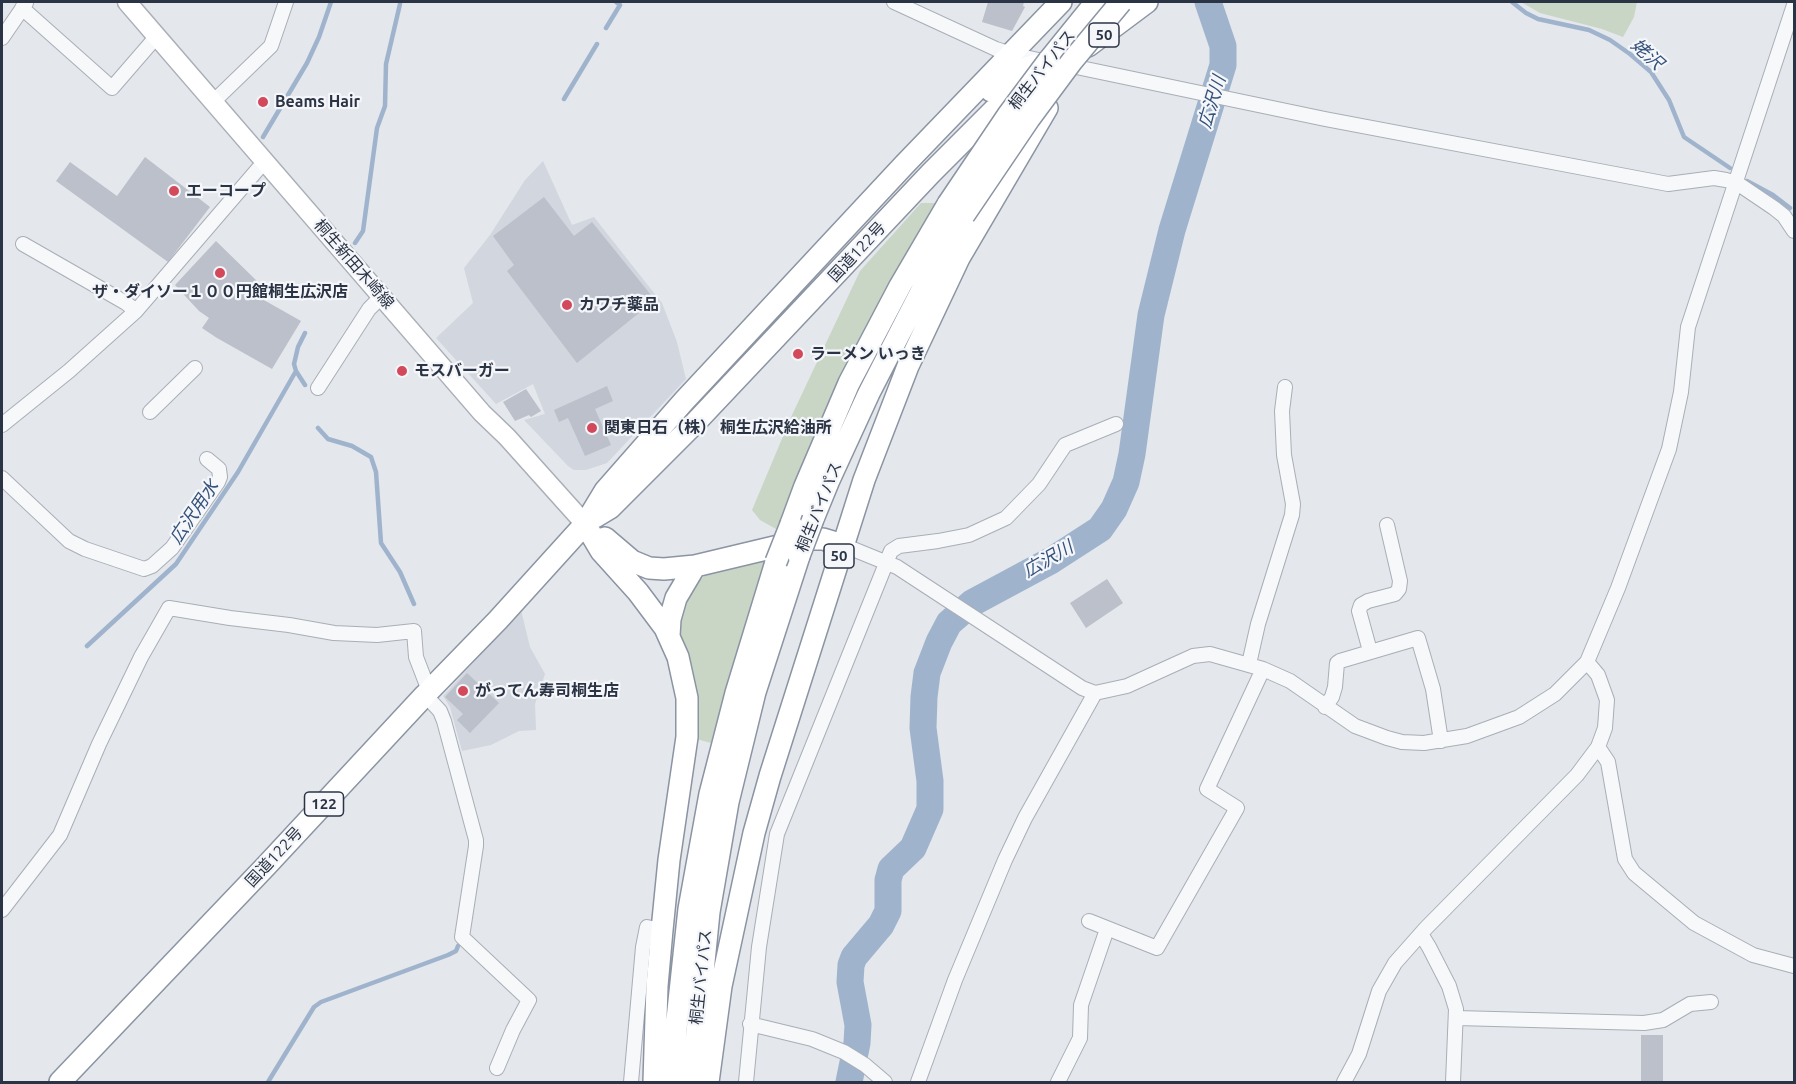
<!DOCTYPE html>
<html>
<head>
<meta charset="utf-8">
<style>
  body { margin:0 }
  #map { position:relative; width:1796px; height:1084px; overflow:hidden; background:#e4e7ec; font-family:Ubuntu,sans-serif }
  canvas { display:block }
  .frame { position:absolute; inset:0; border:3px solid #2b3445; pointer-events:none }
</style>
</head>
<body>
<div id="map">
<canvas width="1796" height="1084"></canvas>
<div class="frame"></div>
</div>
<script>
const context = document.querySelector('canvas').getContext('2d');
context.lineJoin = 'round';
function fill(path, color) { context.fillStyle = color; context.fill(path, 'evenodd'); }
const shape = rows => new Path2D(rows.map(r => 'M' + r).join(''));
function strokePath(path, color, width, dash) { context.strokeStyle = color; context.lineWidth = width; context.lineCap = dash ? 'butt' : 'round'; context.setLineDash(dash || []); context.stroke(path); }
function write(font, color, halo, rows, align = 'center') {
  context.font = font + ' Ubuntu,"Noto Sans JP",sans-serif'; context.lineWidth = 4.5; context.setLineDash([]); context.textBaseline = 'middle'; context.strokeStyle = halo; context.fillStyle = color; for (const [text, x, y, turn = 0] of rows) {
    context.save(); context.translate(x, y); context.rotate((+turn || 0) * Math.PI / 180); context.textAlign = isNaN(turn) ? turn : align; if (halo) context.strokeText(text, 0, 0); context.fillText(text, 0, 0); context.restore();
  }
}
const built = shape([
  [543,161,572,225,594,217,662,303,677,342,686,379,607,463,586,470,574,470,568,466,524,420,545,414,533,384,496,404,436,338,473,303,464,268,490,235,525,180],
  [521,610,530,647,545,674,535,704,536,730,519,731,491,745,462,751,450,707,443,696]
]);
const green = shape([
  [1521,2,1637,2,1634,17,1623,37,1602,29,1540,13],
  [921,203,939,203,801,472,776,529,760,520,752,510,792,415,860,271],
  [765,561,741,638,711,743,693,738,678,635,680,606,687,591,708,573]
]);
const stream = shape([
  [1512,2,1526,13,1538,19,1589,30,1610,40,1630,54,1651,72,1669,100,1684,137,1730,168],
  [606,28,620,5,616,2],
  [564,99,597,44],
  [263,137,307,63,319,37,331,2],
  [1747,181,1773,195,1790,208],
  [355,243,363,231,377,128,385,106,386,64,400,4],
  [305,333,298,347,294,364,296,371,305,385],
  [318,428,328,439,352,446,371,457,376,472,381,543,400,572,414,604],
  [87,646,176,564,238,472,296,371],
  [268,1082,314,1007,321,1002,448,955,456,951,458,946]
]);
const river = shape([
  [849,1082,857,1043,858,1025,850,982,851,965,854,957,881,925,888,911,888,880,891,869,913,848,930,809,930,781,923,728,924,697,927,673,939,642,949,623,972,603,1052,560,1100,529,1114,509,1126,482,1132,454,1151,315,1172,230,1223,65,1223,46,1208,2]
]);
const building = shape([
  [988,2,1024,2,1023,6,1025,7,1012,31,982,22],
  [145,157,210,207,168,262,56,181,70,162,117,196],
  [544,197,574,236,592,222,655,300,577,363,507,271,514,265,493,236],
  [216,241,260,284,255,295,301,321,272,369,217,338,202,328,209,318,199,311,175,285],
  [607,386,613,401,595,409,611,445,585,456,568,418,559,422,554,410],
  [526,389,541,411,531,417,529,415,515,421,503,402],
  [1107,579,1123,603,1086,628,1070,603],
  [467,673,499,703,470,733,457,720,463,714,445,697],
  [1641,1035,1663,1035,1663,1082,1641,1082]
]);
const minor = shape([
  [894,2,996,49,1011,54,1043,61],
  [22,8,112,88,157,36],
  [2,38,26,3],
  [1062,64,1325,119,1668,184,1714,178,1726,180,1737,183,1774,208,1784,216,1794,231],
  [213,102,271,46,286,2],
  [23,244,126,303,136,311],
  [318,388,369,309,381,297],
  [150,412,195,368],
  [2,425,69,371,136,311,258,169,266,163],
  [2,478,69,541,85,549,144,569,152,566,172,548,218,482,220,477,219,469,207,459],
  [843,545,897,567,1082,688,1095,693,1127,686,1193,656,1210,654,1263,669,1290,681,1355,726,1387,738,1402,742,1424,743,1467,736,1519,717,1555,694,1587,662,1618,588,1669,449,1681,392,1688,327,1794,5],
  [1370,651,1359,611,1361,605,1368,601,1395,594,1399,589,1400,581,1387,525],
  [1249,664,1258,624,1292,515,1293,504,1284,455,1282,411,1285,387],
  [425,695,440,711,444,721,476,840,476,846,462,937,529,1000,513,1030,497,1068],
  [1325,707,1332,697,1335,687,1337,663,1340,661,1418,638,1433,689,1441,741],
  [1598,747,1608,762,1625,859,1634,873,1694,923,1753,955,1794,966],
  [2,910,60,835,99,744,141,657,169,608,230,618,289,625,334,633,377,635,414,631,416,657,426,683,431,689],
  [1089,921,1157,948,1237,808,1207,789,1263,669],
  [1421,934,1429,947,1449,986,1456,1009,1453,1082],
  [1457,1018,1644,1023,1663,1020,1690,1004,1711,1002],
  [750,1024,812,1039,844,1052,865,1065,885,1082],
  [631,1082,643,947,647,927,662,930],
  [746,1082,759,947,777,834,891,551,899,546,938,541,969,535,1006,518,1039,484,1065,445,1116,424],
  [918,1082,955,980,1005,860,1025,818,1095,693],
  [1058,1082,1080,1038,1081,1005,1107,929],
  [1344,1082,1359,1054,1379,991,1395,963,1426,928,1577,775,1598,747,1605,728,1607,700,1598,675,1587,662]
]);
const secondary = shape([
  [127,2,482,413,507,437,585,524]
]);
const trunk = shape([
  [1088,46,1147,2],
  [1049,60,1096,2],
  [991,91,1015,72,1033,66,1057,63],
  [595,517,610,508,694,424,931,173,994,110,1029,84],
  [813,519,829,480,869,393,941,253,964,215],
  [585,524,601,551,638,592,665,628,678,657,687,698,687,737,669,860,662,930,657,986,654,1082],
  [791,524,805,486,849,383,900,286,948,204],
  [605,538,632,561,649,568,664,569,695,566,808,539,823,539,843,545],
  [669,636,670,619,676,598,695,566],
  [60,1082,266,866,425,695,498,620,585,524,605,491,684,401,904,165,1061,2],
  [672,1082,676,1029,689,909,710,794,736,693,776,562],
  [692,1082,709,912,728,802,755,692,799,556],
  [708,1082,721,986,754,833,770,776,864,480,908,366,959,258,1047,108]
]);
const trunkBridge = shape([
  [948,204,1008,115,1049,60],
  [964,215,1029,119,1072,61,1121,2],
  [799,556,813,519],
  [776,562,791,524]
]);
const markers = [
  [263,102,6,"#d1495b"],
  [174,191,6,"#d1495b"],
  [220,273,6,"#d1495b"],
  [567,305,6,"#d1495b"],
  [798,354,6,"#d1495b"],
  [402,371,6,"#d1495b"],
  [592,428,6,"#d1495b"],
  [463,691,6,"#d1495b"]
];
const shields = [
  [1104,35,30],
  [839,556,30],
  [324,804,39]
];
const shieldNames = [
  ["50",1104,35],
  ["50",839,556],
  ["122",324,804]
];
const streetNames = [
  ["桐生バイパス",1042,70,-52],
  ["国道122号",857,252,-47],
  ["桐生新田木崎線",354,264,49],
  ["桐生バイパス",819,507,-68],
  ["国道122号",274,857,-47],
  ["桐生バイパス",701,977,-84]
];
const poiNames = [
  ["Beams Hair",275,102],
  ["エーコープ",186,191],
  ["ザ・ダイソー１００円館桐生広沢店",220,292,"center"],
  ["カワチ薬品",579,305],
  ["ラーメン いっき",810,354],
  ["モスバーガー",414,371],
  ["関東日石（株） 桐生広沢給油所",604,428],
  ["がってん寿司桐生店",475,691]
];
const waterNames = [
  ["姥沢",1647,54,42],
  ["広沢川",1212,102,-73],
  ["広沢用水",194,512,-56],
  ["広沢川",1048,559,-30]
];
fill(built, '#d2d6de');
fill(green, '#c9d6c5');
strokePath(stream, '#9fb4cc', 4.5);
strokePath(river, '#9fb4cc', 27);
fill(building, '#bbc0ca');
strokePath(minor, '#a9aeb7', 16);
strokePath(secondary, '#a9aeb7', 21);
strokePath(trunk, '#8b94a3', 24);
strokePath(minor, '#f7f8fa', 14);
strokePath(secondary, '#fff', 18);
strokePath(trunk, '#fff', 21);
strokePath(trunkBridge, '#8b94a3', 24, []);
strokePath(trunkBridge, '#fff', 21);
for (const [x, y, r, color] of markers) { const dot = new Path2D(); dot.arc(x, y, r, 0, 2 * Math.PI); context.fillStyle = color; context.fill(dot); strokePath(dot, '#f4f6f9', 2); }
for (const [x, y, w] of shields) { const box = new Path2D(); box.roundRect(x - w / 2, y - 12, w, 24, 4.5); context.fillStyle = '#f4f6f9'; context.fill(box); strokePath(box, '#2b3445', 1.5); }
write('bold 15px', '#2b3445', null, shieldNames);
write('16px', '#2b3445', '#f4f6f9', streetNames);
write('bold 16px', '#2b3445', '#f4f6f9', poiNames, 'left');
write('italic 18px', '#34527a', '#f4f6f9', waterNames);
</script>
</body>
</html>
